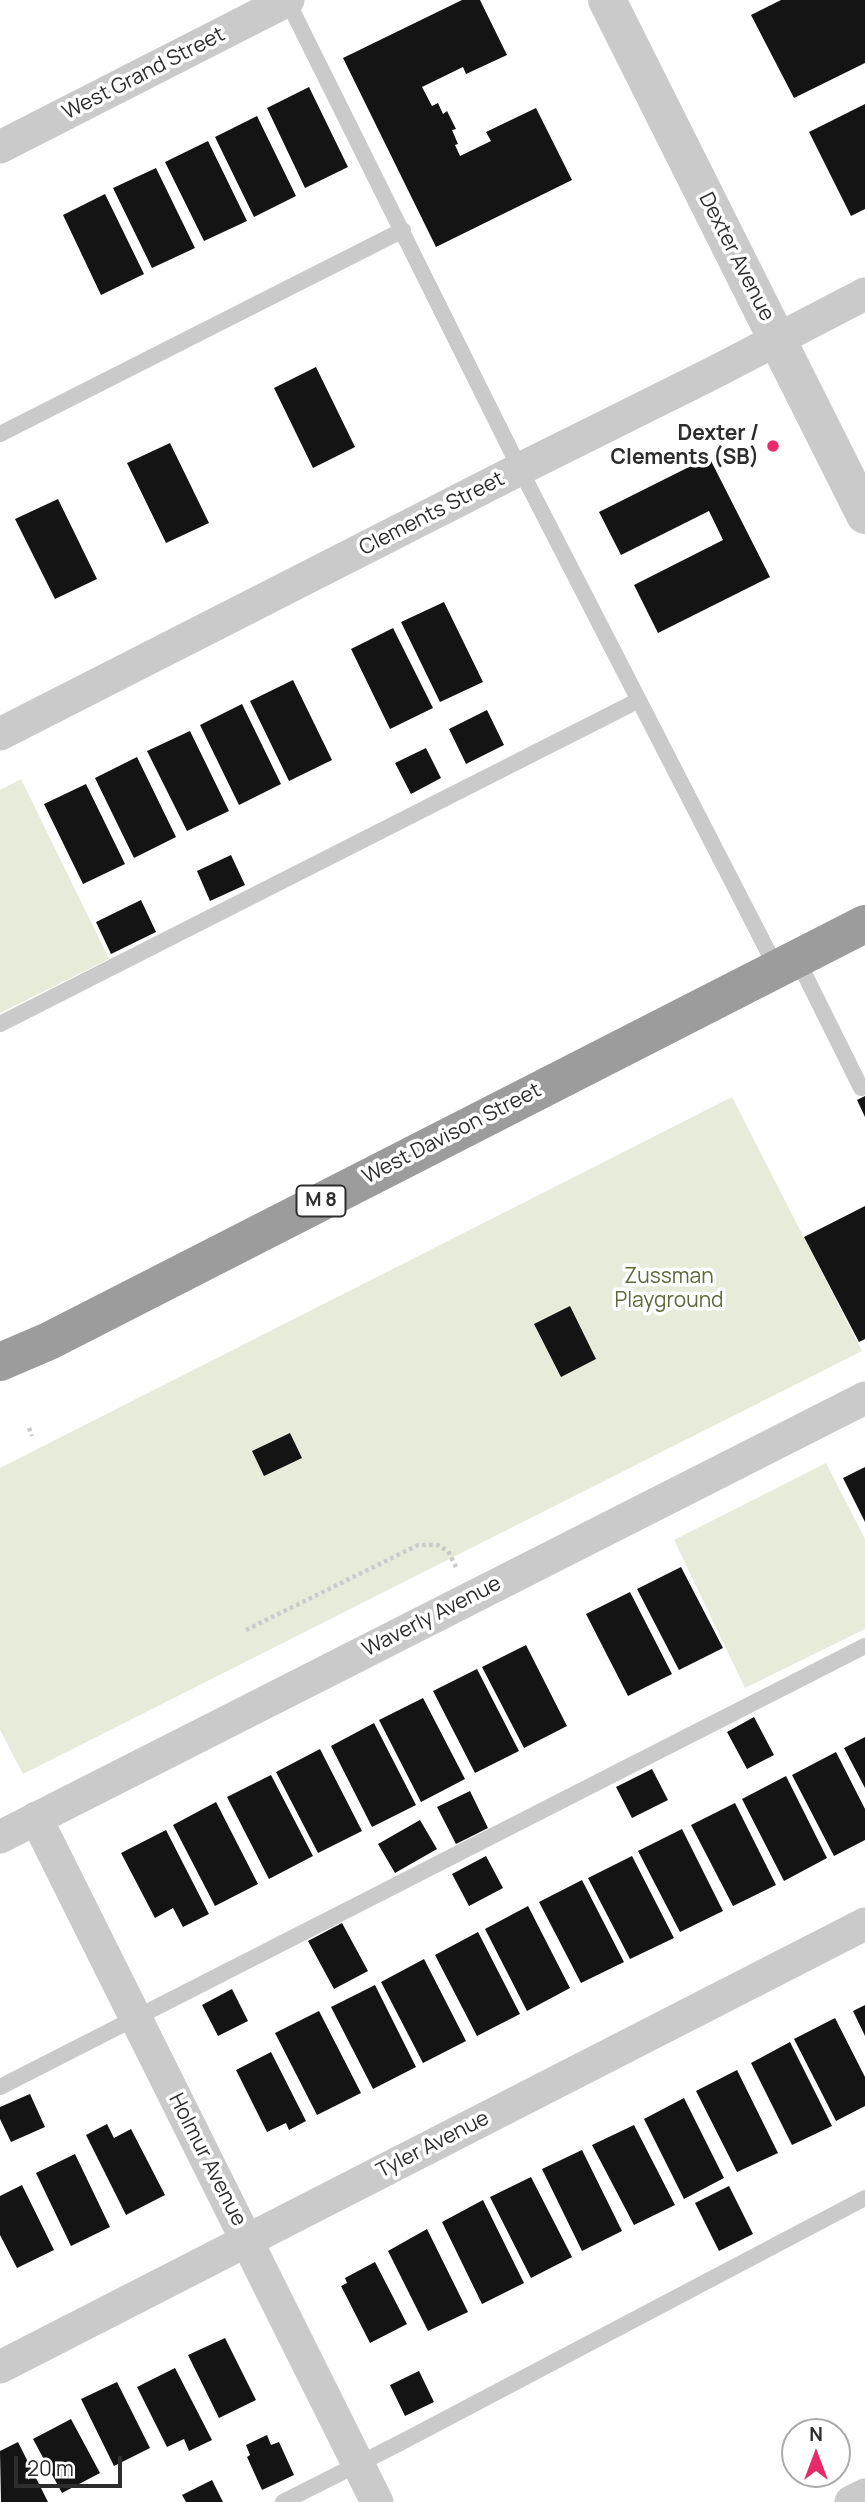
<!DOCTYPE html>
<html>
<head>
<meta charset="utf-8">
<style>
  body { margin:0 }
  #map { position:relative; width:865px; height:2502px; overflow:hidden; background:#fff; font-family:Manrope,sans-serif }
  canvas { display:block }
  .north { position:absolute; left:781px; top:2418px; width:70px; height:70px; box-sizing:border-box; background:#fff; border:2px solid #ababab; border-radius:50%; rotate:0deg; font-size:19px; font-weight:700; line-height:28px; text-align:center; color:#2d2d2d }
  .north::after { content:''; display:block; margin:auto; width:24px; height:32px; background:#e82a6b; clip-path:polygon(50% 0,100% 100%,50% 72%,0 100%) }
  .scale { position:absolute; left:14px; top:2456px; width:108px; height:32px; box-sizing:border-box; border:4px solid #2d2d2d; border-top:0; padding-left:9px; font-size:21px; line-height:24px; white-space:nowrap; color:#2d2d2d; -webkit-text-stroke:5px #fff; paint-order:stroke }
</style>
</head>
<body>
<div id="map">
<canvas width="865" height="2502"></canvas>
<div class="north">N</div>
<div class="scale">20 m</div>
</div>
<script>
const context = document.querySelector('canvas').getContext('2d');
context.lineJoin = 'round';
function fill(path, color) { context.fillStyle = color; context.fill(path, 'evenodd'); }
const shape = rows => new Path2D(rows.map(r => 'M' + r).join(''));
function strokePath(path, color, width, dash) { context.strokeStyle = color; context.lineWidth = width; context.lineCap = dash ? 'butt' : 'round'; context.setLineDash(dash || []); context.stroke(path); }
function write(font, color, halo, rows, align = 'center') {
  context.font = font + ' Manrope,sans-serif'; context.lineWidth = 7; context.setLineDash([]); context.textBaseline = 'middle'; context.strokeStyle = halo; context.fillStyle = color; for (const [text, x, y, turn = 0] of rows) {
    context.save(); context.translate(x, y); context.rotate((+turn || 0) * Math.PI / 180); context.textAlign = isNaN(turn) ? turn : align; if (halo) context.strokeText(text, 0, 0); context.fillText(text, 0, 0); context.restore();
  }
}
const green = shape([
  [21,779,109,959,0,1013,0,790],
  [732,1097,862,1351,23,1774,0,1730,0,1468],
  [826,1463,865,1539,865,1629,745,1688,674,1540]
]);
const building = shape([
  [462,0,480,0,507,55,466,74,463,67,422,87,432,106,438,103,443,114,447,111,456,129,452,130,458,144,455,145,460,156,491,141,486,132,536,108,572,180,436,247,343,58],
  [781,0,865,0,865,63,794,98,751,15],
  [309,87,348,167,305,188,267,108],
  [865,104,865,209,851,216,809,132],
  [257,116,296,196,254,217,215,137],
  [208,141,247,221,204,241,165,162],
  [156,168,195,248,152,268,113,188],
  [105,194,144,274,101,295,63,215],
  [316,367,355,447,313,468,274,388],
  [170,443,209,523,166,543,127,463],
  [709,457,770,577,658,633,634,585,723,540,709,511,621,555,599,512],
  [58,499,97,579,55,599,15,519],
  [444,602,483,682,440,702,401,622],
  [393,628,433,708,390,729,351,649],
  [293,680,332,760,289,781,250,701],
  [242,704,281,784,239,805,200,725],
  [487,710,504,745,466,764,449,729],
  [190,731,229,811,187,831,147,751],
  [426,748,441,778,411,794,395,763],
  [137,757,176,837,134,858,95,778],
  [86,784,125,864,83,884,44,804],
  [231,855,245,885,210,901,197,871],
  [141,900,156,932,111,954,96,922],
  [865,1096,865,1117,857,1100],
  [865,1206,865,1339,859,1342,804,1237],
  [570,1306,596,1359,561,1377,534,1324],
  [290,1433,302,1458,264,1476,252,1451],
  [865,1467,865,1522,843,1478],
  [681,1567,723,1648,679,1670,637,1589],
  [630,1592,672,1674,628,1696,586,1614],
  [526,1645,567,1726,524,1748,482,1667],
  [477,1669,519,1751,475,1773,433,1691],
  [423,1698,465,1779,421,1802,379,1720],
  [754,1717,774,1755,747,1769,727,1732],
  [374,1723,416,1805,372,1827,331,1746],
  [865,1737,865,1788,844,1748],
  [320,1749,362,1831,318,1853,276,1772],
  [836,1752,865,1809,865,1840,834,1856,792,1775],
  [652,1769,668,1800,632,1818,616,1787],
  [271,1775,313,1856,269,1879,227,1797],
  [786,1776,827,1858,784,1881,742,1799],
  [470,1791,488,1828,456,1844,437,1807],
  [216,1802,258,1884,215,1906,173,1825],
  [735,1803,776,1885,733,1906,691,1825],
  [420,1820,437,1849,395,1873,378,1844],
  [682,1829,723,1911,680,1932,638,1851],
  [166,1830,209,1914,183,1927,173,1908,155,1918,121,1853],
  [486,1856,503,1888,469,1906,452,1874],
  [632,1856,674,1938,630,1959,588,1878],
  [582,1880,624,1962,581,1983,539,1902],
  [528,1906,570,1988,527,2011,485,1929],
  [342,1923,368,1971,334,1989,308,1941],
  [478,1932,520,2014,477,2036,435,1955],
  [424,1959,466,2041,423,2063,381,1982],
  [375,1985,416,2067,373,2089,331,2007],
  [232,1989,248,2021,218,2036,202,2005],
  [865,2005,865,2036,853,2011],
  [319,2011,361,2093,317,2115,275,2033],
  [835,2018,865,2077,865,2106,836,2121,794,2039],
  [790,2042,832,2126,792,2145,751,2063],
  [271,2052,306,2121,289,2130,286,2123,267,2132,236,2070],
  [737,2070,778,2153,737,2172,696,2091],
  [30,2094,45,2127,11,2142,0,2119,0,2107],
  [684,2098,724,2178,684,2199,644,2119],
  [107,2124,114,2138,131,2129,165,2195,126,2215,86,2135],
  [634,2125,675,2205,634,2225,592,2145],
  [582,2150,622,2231,582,2251,542,2169],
  [75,2154,110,2227,71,2246,36,2173],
  [531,2177,572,2257,531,2278,490,2197],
  [22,2185,54,2250,17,2268,0,2235,0,2196],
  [729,2186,753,2234,719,2251,695,2203],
  [483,2200,524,2283,482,2304,442,2222],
  [427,2229,468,2312,428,2331,388,2251],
  [375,2262,407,2324,370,2343,341,2286,347,2283,345,2278],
  [225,2338,256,2400,219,2418,188,2355],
  [175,2368,212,2440,189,2451,184,2439,167,2447,137,2387],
  [419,2371,434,2402,405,2416,390,2385],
  [117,2382,150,2448,114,2466,81,2399],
  [71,2419,100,2473,62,2493,33,2439],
  [267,2435,271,2445,279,2442,294,2475,262,2490,247,2457,250,2455,246,2445],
  [18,2442,48,2502,1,2502,0,2451],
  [212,2480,223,2502,186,2502,182,2495]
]);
const path = shape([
  [29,1428,32,1436],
  [246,1630,418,1545,438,1545,448,1551,457,1569]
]);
const service = shape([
  [287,0,520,469,777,969],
  [0,434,403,230],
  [797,959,861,1088,865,1086],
  [0,1024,639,700],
  [0,2087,865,1646],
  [283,2502,400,2443,865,2198]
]);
const minor = shape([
  [0,147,288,0],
  [0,734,520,469,711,374,865,294],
  [36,1818,377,2502],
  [0,1837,865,1398],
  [0,2367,865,1924],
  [851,2502,865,2495]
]);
const tertiary = shape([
  [607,0,865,515]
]);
const trunk = shape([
  [0,1362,49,1341,865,924]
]);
const markers = [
  [773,446,7,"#e82a6b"]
];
const shields = [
  [321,1201,49]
];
const shieldNames = [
  ["M 8",321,1201]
];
const streetNames = [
  ["West Grand Street",144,74,-27],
  ["Dexter Avenue",736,257,63],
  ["Clements Street",432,514,-27],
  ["West Davison Street",452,1134,-27],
  ["Waverly Avenue",432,1617,-27],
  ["Tyler Avenue",433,2145,-27],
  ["Holmur Avenue",207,2160,63]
];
const poiNames = [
  ["Dexter /",759,434],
  ["Clements (SB)",759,458]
];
const parkNames = [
  ["Zussman",669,1277],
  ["Playground",669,1301]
];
fill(green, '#e7ebda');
fill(building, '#141414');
strokePath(path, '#cacaca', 4.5, [3.5, 3.5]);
strokePath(service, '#cacaca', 16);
strokePath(minor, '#cacaca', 33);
strokePath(tertiary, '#cacaca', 38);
strokePath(trunk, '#9c9c9c', 38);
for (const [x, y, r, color] of markers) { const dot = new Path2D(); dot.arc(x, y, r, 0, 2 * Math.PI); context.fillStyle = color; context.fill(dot); strokePath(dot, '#fff', 2.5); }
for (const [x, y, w] of shields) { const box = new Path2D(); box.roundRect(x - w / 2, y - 15.5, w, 31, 5); context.fillStyle = '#fff'; context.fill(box); strokePath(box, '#2d2d2d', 2); }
write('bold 19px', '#2d2d2d', null, shieldNames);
write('21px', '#2d2d2d', '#fff', streetNames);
write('bold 21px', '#2d2d2d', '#fff', poiNames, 'right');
write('21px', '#5c693a', '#fff', parkNames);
</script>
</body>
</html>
